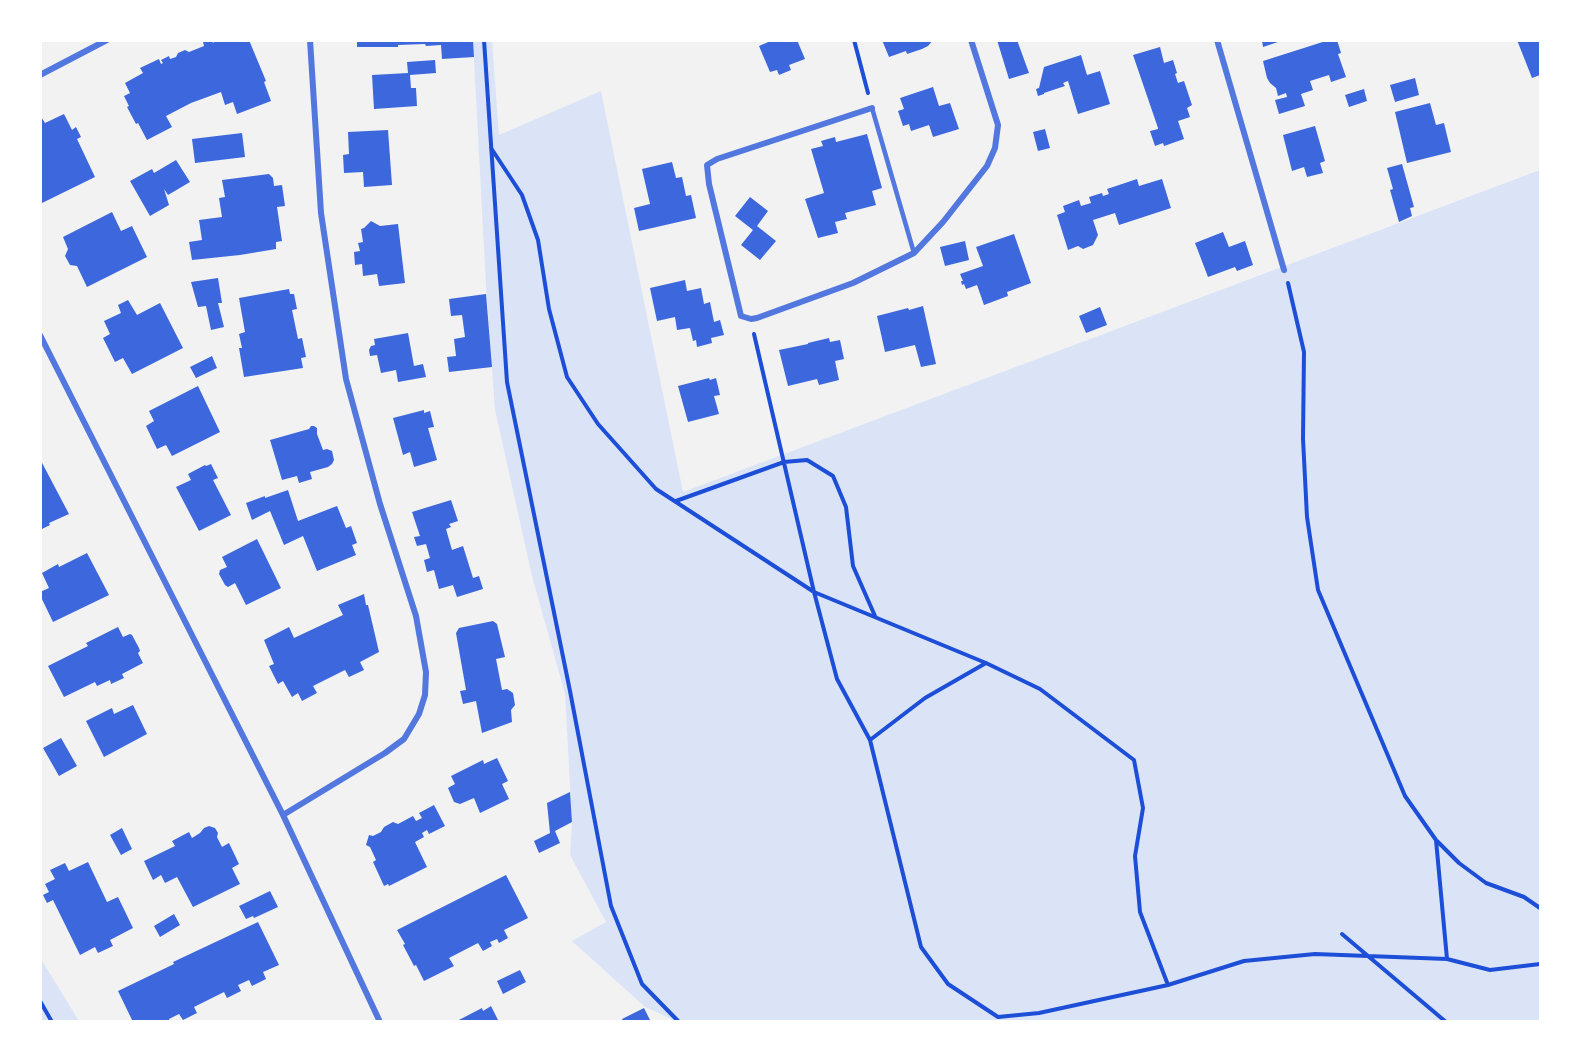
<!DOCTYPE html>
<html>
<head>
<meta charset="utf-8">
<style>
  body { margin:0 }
  #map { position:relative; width:1581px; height:1062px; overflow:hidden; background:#f2f2f2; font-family:"Titillium Web",sans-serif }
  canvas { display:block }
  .frame { position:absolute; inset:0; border:42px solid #fff; pointer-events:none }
</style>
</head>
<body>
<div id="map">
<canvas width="1581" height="1062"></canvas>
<div class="frame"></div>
</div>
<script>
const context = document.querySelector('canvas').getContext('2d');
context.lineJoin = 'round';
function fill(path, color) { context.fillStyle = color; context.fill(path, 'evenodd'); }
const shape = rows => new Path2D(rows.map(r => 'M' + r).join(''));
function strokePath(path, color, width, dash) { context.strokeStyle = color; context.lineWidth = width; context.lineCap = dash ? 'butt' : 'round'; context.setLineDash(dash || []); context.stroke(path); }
const green = shape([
  [473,41,492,41,499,135,601,91,683,492,1540,170,1540,1021,676,1021,645,1007,572,941,606,922,570,855,572,822,565,694,532,576,495,410,486,286],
  [41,959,79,1021,41,1021]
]);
const building = shape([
  [208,40,212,40,213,43,214,42,214,40,249,40,266,81,264,82,271,101,237,114,233,102,225,105,221,92,191,103,166,116,172,127,147,140,138,123,136,124,127,107,129,106,124,96,130,93,125,83,143,73,140,68,159,59,161,64,163,63,161,60,169,56,170,59,176,57,178,53,185,50,189,52,204,46,203,42],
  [357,40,473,40,474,57,442,59,441,45,426,46,425,44,398,45,398,47,357,47],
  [773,40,797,40,805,59,789,65,791,70,779,75,777,70,770,72,759,46],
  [882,40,933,40,928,46,922,49,907,54,906,51,889,57],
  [997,40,1017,40,1029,73,1009,79],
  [1262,40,1281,40,1281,41,1263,47],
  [1329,40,1337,40,1341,53,1338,54,1346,77,1331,82,1329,75,1310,81,1313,90,1301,94,1305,106,1279,114,1275,100,1287,97,1286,93,1278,96,1276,88,1270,83,1267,78,1263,61],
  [1517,40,1540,40,1540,75,1532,78],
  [1160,47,1164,63,1173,60,1177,73,1175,74,1178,83,1184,81,1192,105,1187,108,1190,117,1178,121,1184,139,1164,146,1163,143,1155,146,1150,131,1158,129,1158,128,1133,55],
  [1081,55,1087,75,1100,71,1110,104,1078,114,1068,81,1063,83,1065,86,1044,93,1044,94,1038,96,1036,89,1039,88,1044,67],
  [435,60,436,73,410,75,411,88,416,88,417,106,374,109,372,75,408,73,407,62],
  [1415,78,1419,95,1395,102,1390,85],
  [933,87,939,106,950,103,959,129,933,137,929,125,911,131,909,124,903,126,898,111,904,109,900,98],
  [1364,89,1367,101,1349,107,1345,95],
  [1430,103,1436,125,1444,123,1451,152,1407,163,1395,112],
  [64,114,72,130,76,127,81,137,77,139,95,177,40,204,40,115,45,123],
  [1315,126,1325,161,1320,163,1323,173,1307,177,1304,167,1292,171,1283,135],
  [1045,129,1050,148,1038,151,1033,132],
  [388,130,392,185,364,187,363,172,344,173,343,155,349,154,348,132],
  [242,133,245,157,195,163,192,139],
  [867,134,882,188,872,191,876,205,845,213,847,219,835,222,838,233,818,238,805,199,824,193,811,149,823,146,821,141,835,137,836,142],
  [176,160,190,182,168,195,164,189,169,205,150,216,130,181,152,169,154,173],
  [672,162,676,178,682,177,686,196,691,195,696,218,639,231,634,208,650,204,642,169],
  [1402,164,1414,207,1410,208,1412,216,1399,222,1390,190,1393,189,1387,168],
  [269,174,273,178,274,186,282,185,285,206,277,207,282,241,276,242,276,249,240,255,192,260,189,242,202,240,199,220,222,217,219,198,225,197,222,180],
  [1137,179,1139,186,1162,179,1171,208,1119,225,1115,213,1093,220,1098,235,1093,245,1083,249,1078,246,1068,250,1057,215,1065,212,1063,206,1079,200,1081,206,1091,203,1089,197,1102,193,1103,196,1109,194,1107,189],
  [750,197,768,211,757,226,776,241,760,260,741,245,753,230,735,216],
  [112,212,121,231,132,226,147,257,87,287,77,266,70,265,65,256,68,249,63,237],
  [371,221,380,226,398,224,405,283,379,286,377,274,363,276,362,264,355,265,354,252,360,251,358,243,363,242,361,229,364,228],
  [1223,232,1229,247,1245,241,1253,265,1237,271,1235,267,1208,277,1195,243],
  [1014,234,1031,283,1007,292,1008,296,984,305,977,285,966,289,964,284,962,285,961,281,963,281,960,274,983,266,976,247],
  [965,241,969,260,945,266,940,247],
  [218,278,222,303,218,303,224,327,211,330,206,306,198,307,191,282],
  [685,280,687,291,701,288,704,304,710,302,714,322,720,320,724,335,711,338,712,343,697,347,696,340,693,341,690,328,677,330,675,317,657,321,650,288],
  [289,289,290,294,294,294,297,309,292,310,298,339,302,338,306,357,301,358,303,368,244,377,239,348,242,348,239,334,245,332,239,298],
  [486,294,492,367,449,372,447,357,456,356,454,339,465,337,462,315,451,316,449,299],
  [128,300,137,315,160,303,183,348,132,374,123,358,115,362,103,338,110,334,104,321,121,313,118,305],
  [923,306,936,364,921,367,915,345,885,352,877,316,908,308,909,310],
  [1100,307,1107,325,1086,333,1079,316],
  [408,333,414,366,423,364,426,377,398,382,396,370,381,373,377,355,370,356,369,350,371,346,375,345,374,339],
  [829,338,830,342,840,340,844,359,835,361,839,380,819,385,817,379,788,386,779,350,808,344,808,343],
  [212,356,217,368,196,378,190,367],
  [709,378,710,380,716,378,720,395,714,396,719,414,688,422,678,386],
  [198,386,220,432,172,456,166,445,157,449,146,426,154,421,149,411],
  [424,410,424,413,430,411,434,427,428,428,437,460,414,467,410,452,403,455,393,418],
  [311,426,314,426,317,428,317,434,323,450,327,449,332,451,334,460,332,464,328,467,310,472,312,479,299,483,297,476,282,480,270,440,309,429],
  [40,459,69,514,49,523,50,525,40,530],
  [211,464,218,478,213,480,231,515,199,531,176,487,191,480,188,474,205,465,206,466],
  [288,490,298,521,337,506,346,528,351,526,357,543,352,545,356,555,317,571,303,536,284,545,270,511,252,520,246,503,265,496,265,498],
  [451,500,458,521,449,524,451,527,446,529,452,550,463,546,473,578,479,576,483,589,457,597,453,585,439,589,434,570,427,572,424,560,430,558,426,544,417,546,414,537,420,536,412,512],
  [257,539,281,588,246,605,235,583,228,587,225,585,219,574,220,570,227,567,222,557],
  [87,553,109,595,53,622,40,595,40,592,49,588,42,573,58,564,59,567],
  [364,594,366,605,368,605,379,652,360,662,364,670,349,677,345,670,313,686,317,693,302,701,298,693,292,697,283,681,278,684,269,666,274,664,264,640,289,627,294,638,343,615,338,605],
  [493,621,497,624,505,657,496,659,502,690,507,689,513,693,515,705,511,710,512,722,482,733,476,701,463,704,460,691,466,690,456,633,459,628],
  [118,627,123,637,130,634,132,635,139,648,140,651,138,653,143,663,122,674,124,678,111,684,110,680,97,686,95,682,64,697,48,666,88,646,86,643],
  [133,705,147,734,104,757,86,721,112,708,114,714],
  [61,738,77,766,59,776,43,748],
  [497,758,508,781,502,784,509,799,480,813,474,798,460,804,454,802,448,788,455,784,451,776,483,760,484,764],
  [570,792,572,822,555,831,560,843,539,853,534,841,550,833,547,803],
  [434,805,445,826,429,834,427,830,422,833,424,837,415,842,427,867,389,886,388,884,384,886,373,862,376,860,370,847,366,845,369,835,373,836,381,832,384,827,393,822,398,824,413,816,416,821,422,818,419,813],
  [209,826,215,828,218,833,217,837,222,847,229,843,239,864,232,868,240,884,193,907,177,877,165,883,161,875,153,880,144,861,175,846,172,841,189,832,192,838,200,833,204,828],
  [122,828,132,849,121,855,110,835],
  [88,862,107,902,118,897,133,928,110,940,113,946,98,953,95,947,80,955,53,900,47,903,43,895,49,892,45,884,55,879,50,870,65,863,69,871],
  [506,875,528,918,504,930,508,938,499,943,497,939,490,942,492,946,483,951,478,943,449,958,454,966,424,981,416,965,414,966,403,945,405,944,397,930],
  [270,891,278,907,254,918,253,916,246,919,239,906],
  [174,914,180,925,160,937,154,926],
  [258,922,279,965,263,972,266,979,252,986,249,980,238,985,241,991,227,998,224,992,194,1007,197,1013,183,1020,179,1014,169,1019,170,1022,133,1022,118,991,174,964,173,962],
  [520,970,526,982,503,994,497,981],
  [491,1006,499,1022,455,1022,482,1008,483,1011],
  [644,1008,651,1022,623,1022,622,1019]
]);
const path = shape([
  [484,40,507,382,570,691,611,906,642,984,679,1022],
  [854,40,868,93],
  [491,148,522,195,538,240,549,309,567,377,598,424,656,489,814,592,986,663,1040,689,1134,760,1143,808,1135,856,1140,912,1168,985],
  [1288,283,1304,352,1303,439,1307,517,1318,590,1405,796,1436,840,1447,959],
  [754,334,814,592,837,679,870,740,921,947,948,984,998,1017],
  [676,501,784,462,807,460,833,476,846,507,853,566,875,616],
  [870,740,925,698,986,663],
  [1437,841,1459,863,1486,883,1524,897,1540,908],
  [1342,934,1446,1022],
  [40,1001,52,1022],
  [998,1017,1039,1013,1168,985,1244,961,1315,954,1447,959,1490,970,1540,964]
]);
const service = shape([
  [872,108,914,253]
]);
const minor = shape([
  [1217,40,1284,270],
  [40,75,107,40],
  [872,108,717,159,707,165,709,184,741,316,751,319,757,318,853,283,914,253,943,222,987,166,995,148,998,125,971,40],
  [40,335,283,815,380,1022],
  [283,815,385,753,404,739,419,714,425,695,426,672,416,616,380,504,346,379,321,213,310,40]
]);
fill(green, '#dbe4f7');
fill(building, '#3d67dc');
strokePath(path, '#1d4ed8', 4);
strokePath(service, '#5277de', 4.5);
strokePath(minor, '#5277de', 6);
</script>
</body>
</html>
